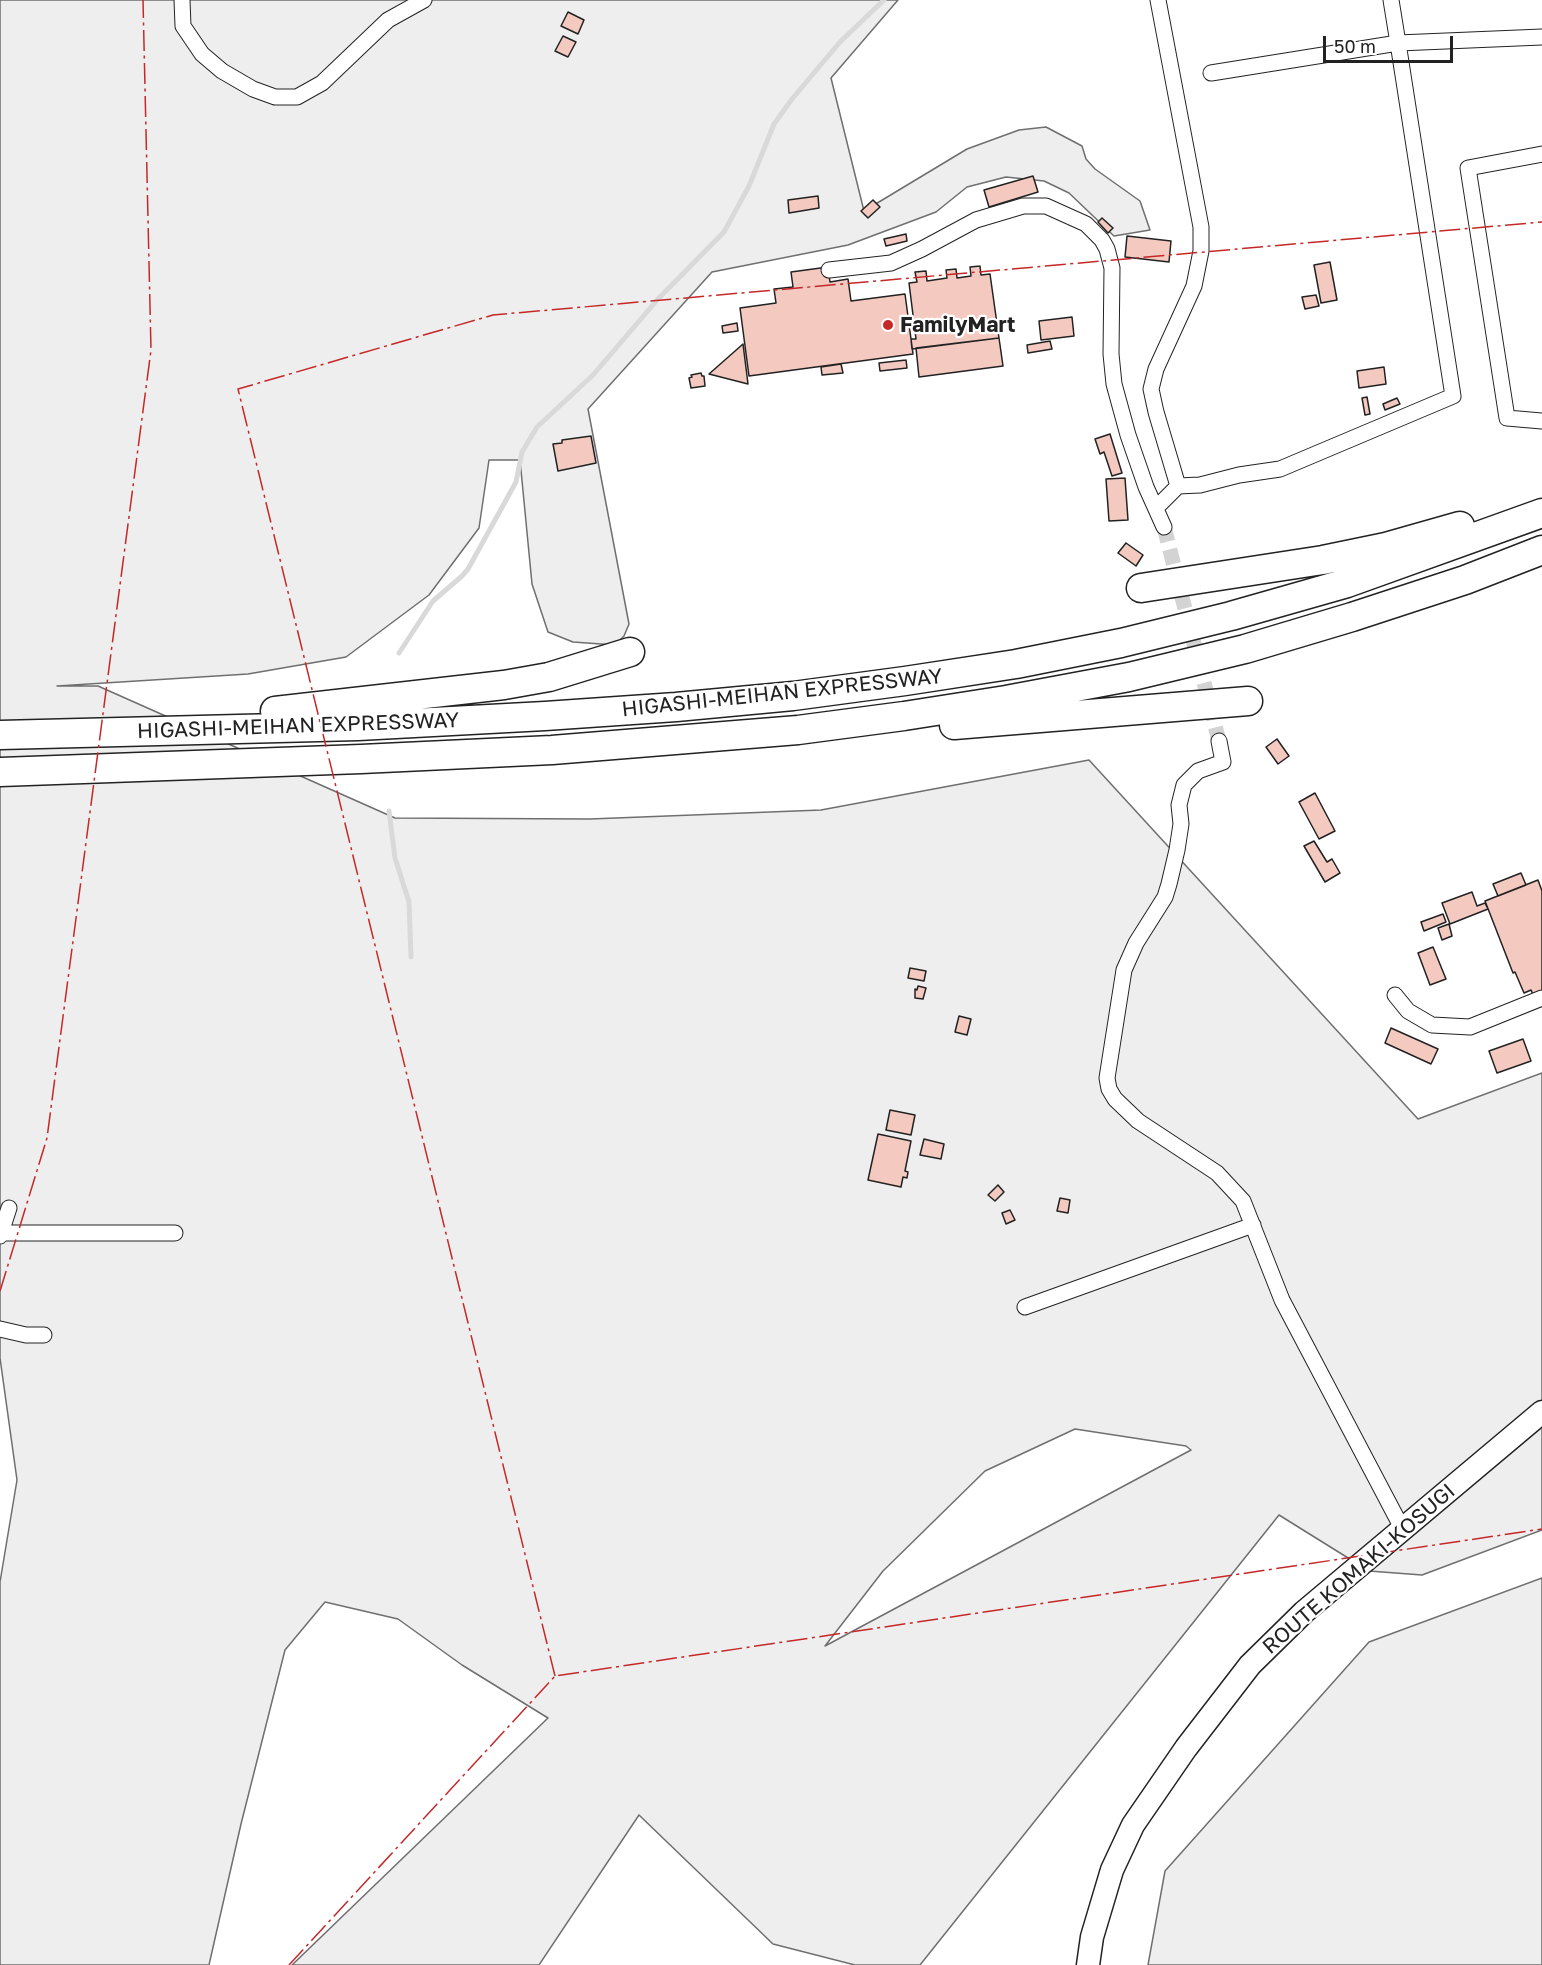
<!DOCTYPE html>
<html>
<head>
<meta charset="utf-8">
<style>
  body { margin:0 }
  #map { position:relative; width:1542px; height:1965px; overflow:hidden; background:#fff; font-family:"Golos Text",sans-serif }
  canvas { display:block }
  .scale { position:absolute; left:1323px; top:36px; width:130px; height:27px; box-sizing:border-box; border:3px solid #222; border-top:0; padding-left:8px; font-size:18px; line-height:21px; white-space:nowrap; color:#222; -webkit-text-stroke:4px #fff; paint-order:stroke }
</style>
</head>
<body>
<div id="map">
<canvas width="1542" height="1965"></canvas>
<div class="scale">50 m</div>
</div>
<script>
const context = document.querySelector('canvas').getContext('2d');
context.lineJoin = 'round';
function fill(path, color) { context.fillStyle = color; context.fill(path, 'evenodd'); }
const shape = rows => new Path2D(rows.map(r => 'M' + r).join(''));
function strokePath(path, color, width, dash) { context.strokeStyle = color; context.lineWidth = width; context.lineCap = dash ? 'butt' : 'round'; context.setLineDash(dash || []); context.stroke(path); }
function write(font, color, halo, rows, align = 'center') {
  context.font = font + ' "Golos Text",sans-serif'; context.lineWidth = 4.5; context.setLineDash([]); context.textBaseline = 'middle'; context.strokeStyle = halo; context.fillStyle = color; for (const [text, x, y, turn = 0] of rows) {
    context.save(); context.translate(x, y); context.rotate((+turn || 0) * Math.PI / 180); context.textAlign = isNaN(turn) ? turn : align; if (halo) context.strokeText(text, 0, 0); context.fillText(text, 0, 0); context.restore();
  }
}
const green = shape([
  [0,0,898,0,831,78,864,211,967,149,1019,130,1046,127,1082,146,1086,159,1095,169,1140,201,1150,230,1114,236,1069,193,1044,181,1006,177,967,187,936,212,848,245,712,272,588,409,629,624,624,636,615,645,573,642,548,632,532,584,520,460,489,460,479,528,429,595,346,657,248,674,57,686,98,686,395,818,590,819,821,810,1089,760,1418,1119,1542,1073,1542,1530,1422,1575,1369,1571,1279,1515,920,1965,855,1965,773,1944,639,1815,539,1965,292,1965,548,1718,462,1665,398,1619,325,1602,285,1650,241,1824,209,1965,0,1965,0,1582,17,1480,0,1358,0,0],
  [1075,1429,1186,1446,1191,1450,825,1646,883,1571,985,1471,1075,1429],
  [1542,1578,1542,1965,1148,1965,1165,1871,1369,1642,1542,1578]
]);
const stream = shape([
  [399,653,433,601,462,576,468,569,516,482,522,452,537,427,593,375,658,299,724,232,749,186,774,124,792,99,840,42,884,0],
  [389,811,395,858,409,902,411,957]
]);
const building = shape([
  [568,12,584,20,578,34,561,26,568,12],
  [563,36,576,42,568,57,555,51,563,36],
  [1033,176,1038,192,989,207,984,190,1033,176],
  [818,196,819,208,789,213,788,200,818,196],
  [873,200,880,207,868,218,861,211,873,200],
  [1102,218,1113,228,1108,233,1098,222,1102,218],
  [906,234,907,241,886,246,884,239,906,234],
  [1127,236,1171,241,1169,262,1125,257,1127,236],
  [1330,262,1337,300,1321,303,1314,265,1330,262],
  [980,266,981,275,990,274,999,338,912,349,911,339,916,339,909,283,917,282,915,272,926,271,927,281,947,278,946,270,956,269,957,278,971,276,970,267,980,266],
  [828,267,830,282,848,279,851,301,905,294,913,354,749,376,740,308,776,303,774,289,793,287,791,272,828,267],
  [1316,295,1319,306,1305,309,1302,297,1316,295],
  [1072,317,1074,336,1041,340,1039,321,1072,317],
  [737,323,738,331,723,333,722,326,737,323],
  [999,338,1003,366,919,377,916,348,999,338],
  [1050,341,1052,349,1028,353,1027,345,1050,341],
  [743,344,748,384,709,374,743,344],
  [906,360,907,368,880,371,879,363,906,360],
  [841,364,843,373,822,375,821,367,841,364],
  [1384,367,1386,384,1359,388,1357,371,1384,367],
  [701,373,702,376,704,376,705,386,691,388,689,378,692,377,691,375,701,373],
  [1367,397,1370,414,1365,415,1362,398,1367,397],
  [1397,398,1400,404,1385,410,1383,404,1397,398],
  [1110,434,1122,473,1112,476,1104,452,1100,454,1095,439,1110,434],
  [591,436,596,463,558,471,553,444,562,443,562,440,591,436],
  [1125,478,1128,520,1109,521,1106,479,1125,478],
  [1126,543,1143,555,1136,566,1118,553,1126,543],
  [1277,739,1289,756,1278,764,1266,747,1277,739],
  [1315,793,1335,831,1319,839,1299,802,1315,793],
  [1314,841,1327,862,1332,859,1340,873,1325,882,1304,846,1314,841],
  [1521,873,1526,885,1498,896,1493,884,1521,873],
  [1538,880,1542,891,1542,996,1535,999,1531,990,1524,993,1515,972,1513,973,1485,901,1538,880],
  [1472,892,1477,906,1485,903,1488,909,1450,924,1442,903,1472,892],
  [1443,914,1446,922,1424,931,1421,922,1443,914],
  [1449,924,1452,936,1442,940,1438,928,1449,924],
  [1433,947,1446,979,1430,985,1418,953,1433,947],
  [910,968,926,971,924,981,908,978,910,968],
  [918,986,926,988,923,999,915,998,915,989,917,990,918,986],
  [959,1016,971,1019,967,1035,955,1032,959,1016],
  [1391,1028,1438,1049,1431,1064,1385,1043,1391,1028],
  [1523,1039,1531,1061,1497,1073,1489,1051,1523,1039],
  [890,1110,915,1115,911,1135,886,1130,890,1110],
  [878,1134,911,1141,905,1171,908,1172,907,1178,903,1177,901,1187,868,1180,878,1134],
  [924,1139,944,1144,941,1159,920,1155,924,1139],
  [998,1185,1004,1192,995,1201,988,1195,998,1185],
  [1060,1198,1070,1200,1068,1213,1057,1211,1060,1198],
  [1010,1210,1015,1220,1006,1224,1002,1213,1010,1210]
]);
const streetTunnel = shape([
  [1164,527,1219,741]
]);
const street = shape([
  [182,0,183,26,202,54,222,71,253,89,275,97,297,97,322,83,388,20,424,0],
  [1158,0,1201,227,1201,251,1194,286,1156,369,1151,389,1156,412,1178,486],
  [1211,73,1398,43,1391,0],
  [1542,154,1468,168,1507,418,1542,421],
  [829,270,891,263,922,249,976,220,1023,206,1046,206,1086,224,1102,240,1107,249,1112,268,1111,354,1114,384,1128,435,1146,487,1164,527],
  [1156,508,1178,486,1200,485,1239,475,1280,469,1453,396,1398,43,1542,37],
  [1219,741,1223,762,1198,771,1184,785,1179,805,1181,824,1177,850,1169,884,1165,897,1136,943,1124,970,1107,1078,1109,1089,1115,1099,1138,1121,1217,1173,1243,1201,1282,1300,1403,1530],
  [1395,995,1408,1011,1432,1025,1470,1027,1542,998],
  [1,1233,175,1233],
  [0,1236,9,1208],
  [1025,1307,1253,1225],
  [0,1329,26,1335,44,1335]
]);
const secondary = shape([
  [1088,1965,1092,1937,1112,1870,1133,1825,1186,1748,1250,1665,1304,1612,1542,1412]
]);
const highway = shape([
  [1141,588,1323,560,1386,547,1460,526],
  [275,711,504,685,549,677,630,652],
  [954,725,1248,701],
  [0,735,358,726,545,716,676,707,793,696,905,681,1016,664,1121,643,1231,616,1347,583,1542,513],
  [0,772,361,759,552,750,798,730,904,716,1006,700,1129,677,1245,649,1352,617,1465,580,1542,550]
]);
const power = shape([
  [0,1291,47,1138,151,350,143,0],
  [555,1676,238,389,493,315,1542,222],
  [289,1965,555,1676,1542,1529]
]);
const markers = [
  [888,325,6,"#c62828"]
];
const poiNames = [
  ["FamilyMart",900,325]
];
const streetNames = [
  ["HIGASHI-MEIHAN EXPRESSWAY",782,693,-6],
  ["HIGASHI-MEIHAN EXPRESSWAY",298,726,-2],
  ["ROUTE KOMAKI-KOSUGI",1359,1569,-41]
];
fill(green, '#eee');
strokePath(green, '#6f6f6f', 1.5);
strokePath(stream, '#d9d9d9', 5);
fill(building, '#f3c9c0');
strokePath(building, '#222', 1.5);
strokePath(streetTunnel, '#d3d3d3', 15, [15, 8]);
strokePath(street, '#222', 17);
strokePath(secondary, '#222', 25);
strokePath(highway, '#222', 31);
strokePath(street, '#fff', 15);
strokePath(secondary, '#fff', 22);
strokePath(highway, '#fff', 28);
strokePath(power, '#c62828', 1.5, [21, 4.5, 3, 4.5]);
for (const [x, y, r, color] of markers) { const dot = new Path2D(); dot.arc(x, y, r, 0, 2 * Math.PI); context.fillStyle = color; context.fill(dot); strokePath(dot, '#fff', 2); }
write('bold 21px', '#222', '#fff', poiNames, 'left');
write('21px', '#222', '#fff', streetNames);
</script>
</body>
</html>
